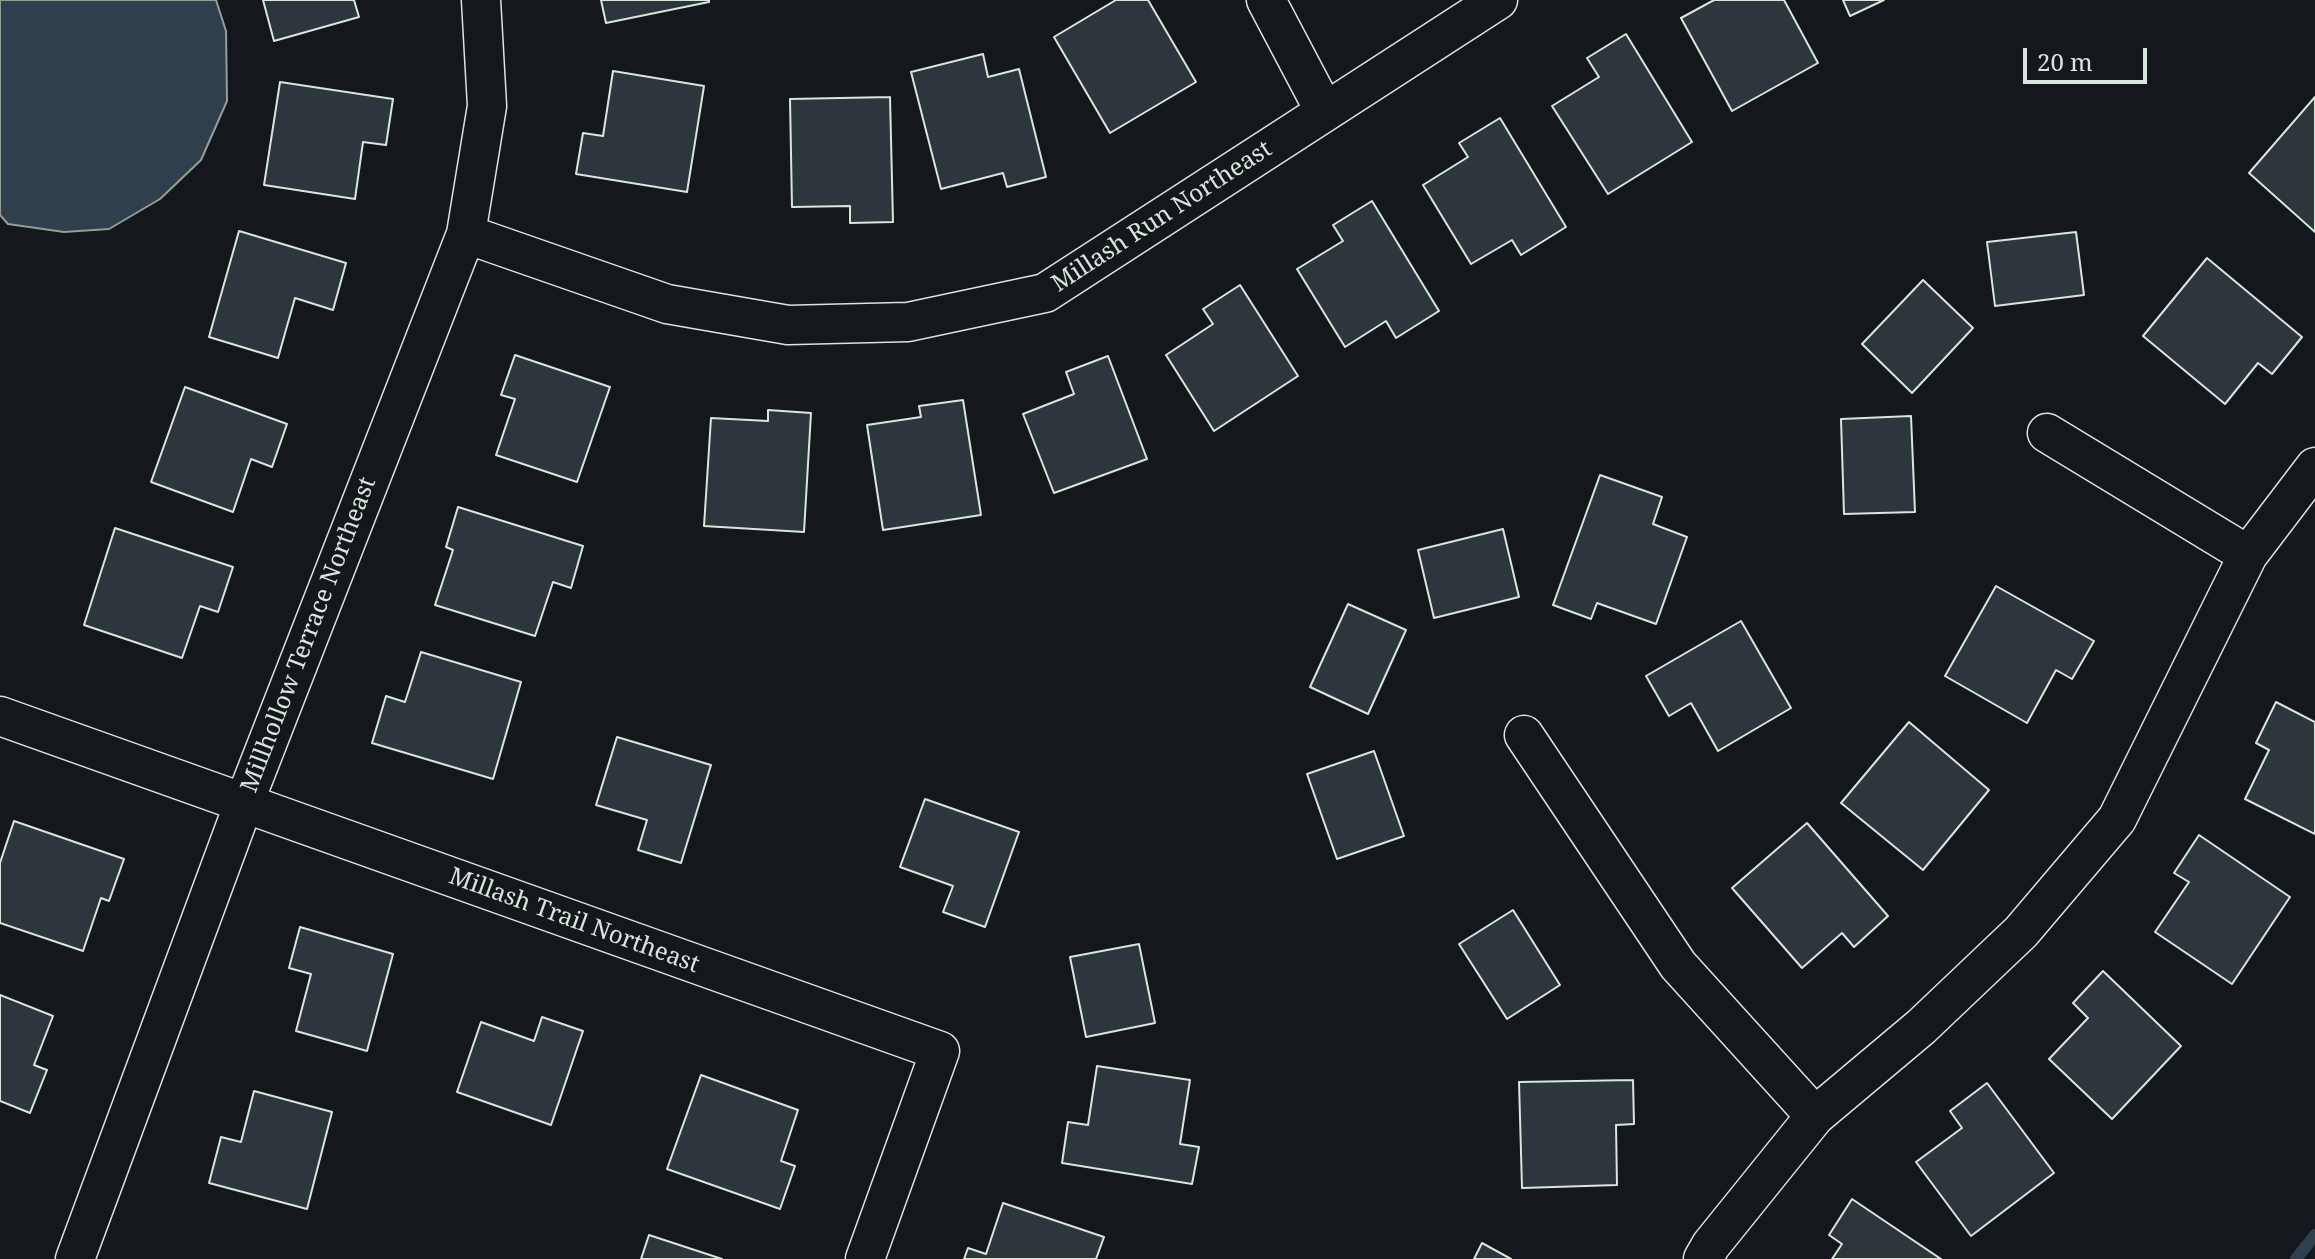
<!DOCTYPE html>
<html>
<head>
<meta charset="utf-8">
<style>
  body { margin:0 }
  #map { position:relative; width:2315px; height:1259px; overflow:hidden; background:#14181c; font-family:"Noto Serif",serif }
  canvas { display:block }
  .scale { position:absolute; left:2023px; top:48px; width:124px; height:36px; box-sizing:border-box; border:4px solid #d8e6dc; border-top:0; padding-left:10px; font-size:24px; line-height:28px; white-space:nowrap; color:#d8e6dc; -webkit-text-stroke:6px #14181c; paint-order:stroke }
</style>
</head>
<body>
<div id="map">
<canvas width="2315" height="1259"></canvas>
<div class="scale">20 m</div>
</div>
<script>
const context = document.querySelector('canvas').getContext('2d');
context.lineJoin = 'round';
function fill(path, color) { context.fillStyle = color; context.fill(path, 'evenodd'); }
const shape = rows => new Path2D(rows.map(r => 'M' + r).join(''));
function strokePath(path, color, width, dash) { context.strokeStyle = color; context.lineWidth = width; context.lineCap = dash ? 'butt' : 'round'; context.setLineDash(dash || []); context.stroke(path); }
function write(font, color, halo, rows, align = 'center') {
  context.font = font + ' "Noto Serif",serif'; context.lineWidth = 6; context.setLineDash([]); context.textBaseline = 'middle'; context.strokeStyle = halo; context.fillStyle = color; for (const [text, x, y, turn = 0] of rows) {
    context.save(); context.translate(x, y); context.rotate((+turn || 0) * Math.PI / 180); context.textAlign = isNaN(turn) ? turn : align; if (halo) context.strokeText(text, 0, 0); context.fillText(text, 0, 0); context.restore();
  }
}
const water = shape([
  [0,0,216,0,226,31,227,101,201,160,160,199,109,229,64,232,8,224,0,215,0,0]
]);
const stream = shape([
  [2296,1259,2315,1235]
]);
const building = shape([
  [263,0,354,0,359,17,274,41,263,0],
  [601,0,709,0,709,2,606,23,601,0],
  [1116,0,1148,0,1196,82,1110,133,1054,37,1116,0],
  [1714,0,1784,0,1818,63,1732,111,1681,18,1714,0],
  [1843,0,1884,0,1850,16,1843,0],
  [1626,34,1692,142,1608,194,1552,106,1599,77,1587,58,1626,34],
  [983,54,988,77,1019,69,1046,177,1007,187,1003,173,941,189,911,72,983,54],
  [613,71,704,86,687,192,576,174,583,133,603,136,613,71],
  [280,82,393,99,386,145,363,142,355,199,264,185,280,82],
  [890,97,893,222,850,223,850,206,792,207,790,99,890,97],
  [2315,97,2315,232,2249,173,2315,97],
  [1500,118,1566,227,1521,255,1512,240,1471,264,1423,185,1468,157,1459,143,1500,118],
  [1372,201,1439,311,1396,338,1386,321,1345,347,1297,269,1343,241,1333,225,1372,201],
  [239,231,346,263,333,310,295,298,278,358,209,337,239,231],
  [2076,232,2084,295,1995,306,1987,242,2076,232],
  [2207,258,2302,337,2272,374,2258,363,2225,404,2143,336,2207,258],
  [1923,280,1973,328,1912,393,1862,344,1923,280],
  [1240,285,1298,376,1214,431,1166,355,1213,324,1203,309,1240,285],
  [515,355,610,387,577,482,496,455,515,399,501,395,515,355],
  [1108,356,1147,459,1054,493,1023,414,1074,394,1066,372,1108,356],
  [185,387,287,424,272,467,251,459,233,512,151,482,185,387],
  [963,400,981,515,883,530,867,425,921,417,919,406,963,400],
  [768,410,811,413,804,532,704,526,711,418,768,421,768,410],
  [1911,416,1915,512,1844,514,1841,419,1911,416],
  [1600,475,1662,497,1653,524,1687,537,1656,624,1597,603,1591,619,1553,605,1600,475],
  [458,507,583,546,571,588,553,582,535,636,435,605,453,550,446,547,458,507],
  [115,528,233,567,218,612,200,606,182,658,84,625,115,528],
  [1503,529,1519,597,1434,618,1418,550,1503,529],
  [1996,586,2094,641,2072,679,2056,670,2027,723,1945,676,1996,586],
  [1348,604,1406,630,1368,714,1310,687,1348,604],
  [1741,621,1791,708,1718,751,1691,703,1669,716,1646,676,1741,621],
  [421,652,521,682,493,779,372,743,386,696,405,702,421,652],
  [2276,702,2315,722,2315,834,2245,799,2269,750,2256,743,2276,702],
  [1909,722,1989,790,1923,870,1841,803,1909,722],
  [617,737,711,765,681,863,638,850,647,820,596,805,617,737],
  [1374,751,1404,836,1337,859,1307,774,1374,751],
  [925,799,1019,832,985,927,943,912,953,886,900,867,925,799],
  [14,821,124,859,109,901,101,898,83,951,0,923,0,863,14,821],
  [1807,823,1888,916,1854,947,1842,933,1802,968,1732,888,1807,823],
  [2199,835,2290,897,2232,984,2155,932,2189,882,2174,873,2199,835],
  [1513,910,1560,985,1507,1019,1459,944,1513,910],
  [300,927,393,954,367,1051,296,1031,311,974,289,968,300,927],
  [1139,944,1155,1023,1086,1037,1070,957,1139,944],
  [2103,971,2181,1046,2112,1119,2049,1059,2088,1018,2073,1003,2103,971],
  [0,995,53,1016,34,1065,47,1070,30,1113,0,1101,0,995],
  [542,1017,583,1031,551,1125,457,1092,481,1022,534,1041,542,1017],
  [1097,1066,1190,1080,1180,1144,1199,1147,1192,1184,1062,1163,1068,1122,1088,1125,1097,1066],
  [701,1075,798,1110,781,1161,795,1166,780,1209,667,1169,701,1075],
  [1633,1080,1634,1124,1616,1125,1617,1185,1522,1188,1519,1082,1633,1080],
  [1987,1083,2054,1173,1971,1236,1916,1162,1962,1128,1950,1111,1987,1083],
  [254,1091,332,1112,307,1209,209,1183,221,1137,241,1142,254,1091],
  [1852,1199,1941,1259,1832,1259,1842,1244,1829,1235,1852,1199],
  [1003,1203,1104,1237,1096,1259,964,1259,968,1248,986,1254,1003,1203],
  [649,1235,722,1259,641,1259,649,1235],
  [1482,1243,1511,1259,1474,1259,1482,1243]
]);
const minor = shape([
  [1266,0,1325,112],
  [466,234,667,304,788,325,908,322,1045,293,1498,0],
  [2047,433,2248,555],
  [0,716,940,1051,865,1259],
  [1524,735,1678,965,1815,1116],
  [75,1259,244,803,466,234,487,106,481,0],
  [1703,1259,1711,1245,1815,1116,1921,1027,2021,932,2117,819,2248,555,2315,467]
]);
const streetNames = [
  ["Millash Run Northeast",1162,217,-33],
  ["Millhollow Terrace Northeast",309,635,-69],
  ["Millash Trail Northeast",574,921,20]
];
fill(water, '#2f3f4d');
strokePath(water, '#939e99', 2);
strokePath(stream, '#2f3f4d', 12);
fill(building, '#2c363c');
strokePath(building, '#d8e6dc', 2);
strokePath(minor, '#d8e6dc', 41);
strokePath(minor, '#14181c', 38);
write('24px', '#d8e6dc', '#14181c', streetNames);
</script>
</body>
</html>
